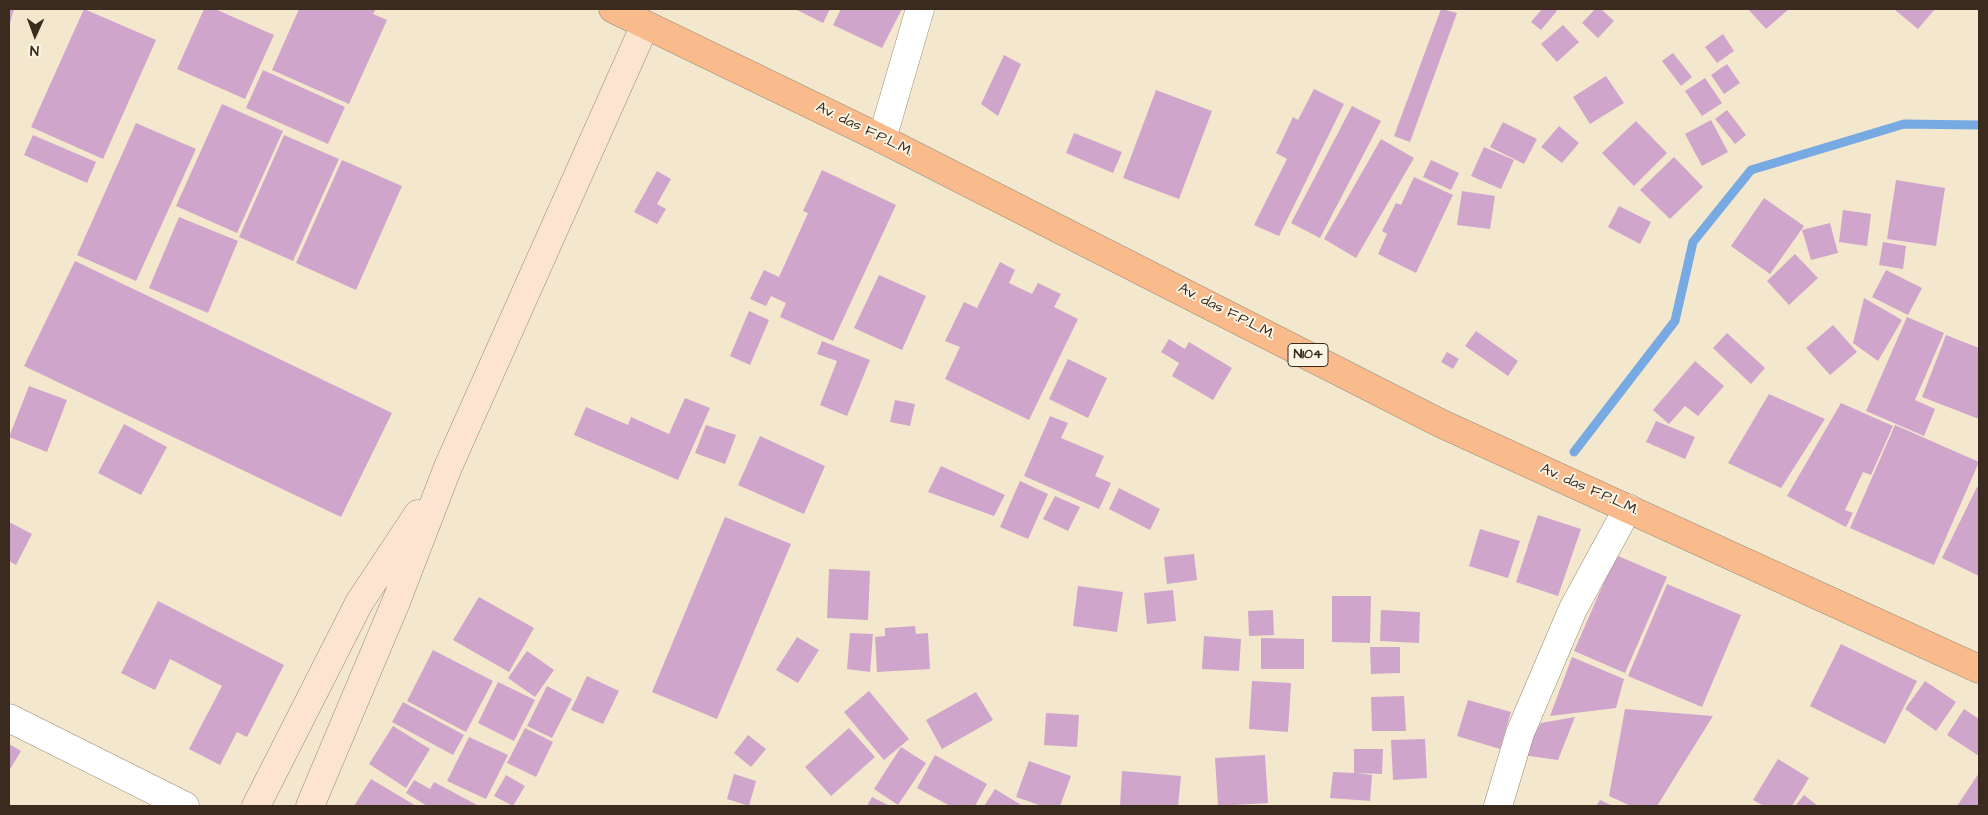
<!DOCTYPE html>
<html>
<head>
<meta charset="utf-8">
<style>
  body { margin:0 }
  #map { position:relative; width:1988px; height:815px; overflow:hidden; background:#f3e8cd; font-family:"Architects Daughter",sans-serif }
  canvas { display:block }
  .frame { position:absolute; inset:0; border:10px solid #3b2a1e; pointer-events:none }
  .north { position:absolute; left:10px; top:10px; width:50px; height:50px; -webkit-text-stroke:4px #fcf5e5; paint-order:stroke; rotate:182deg; font-size:14px; font-weight:700; line-height:20px; text-align:center; color:#3b2a1e }
  .north::after { content:''; display:block; margin:auto; width:18px; height:22px; background:#3b2a1e; clip-path:polygon(50% 0,100% 100%,50% 72%,0 100%) }
</style>
</head>
<body>
<div id="map">
<canvas width="1988" height="815"></canvas>
<div class="frame"></div>
<div class="north">N</div>
</div>
<script>
const context = document.querySelector('canvas').getContext('2d');
context.lineJoin = 'round';
const shape = rows => new Path2D(rows.map(r => 'M' + r).join(''));
function strokePath(path, color, width, dash) { context.strokeStyle = color; context.lineWidth = width; context.lineCap = dash ? 'butt' : 'round'; context.setLineDash(dash || []); context.stroke(path); }
function fill(path, color) { context.fillStyle = color; context.fill(path, 'evenodd'); }
function write(font, color, halo, rows, align = 'center') {
  context.font = font + ' "Architects Daughter",sans-serif'; context.lineWidth = 4; context.setLineDash([]); context.textBaseline = 'middle'; context.strokeStyle = halo; context.fillStyle = color; for (const [text, x, y, turn = 0] of rows) {
    context.save(); context.translate(x, y); context.rotate((+turn || 0) * Math.PI / 180); context.textAlign = isNaN(turn) ? turn : align; if (halo) context.strokeText(text, 0, 0); context.fillText(text, 0, 0); context.restore();
  }
}
const stream = shape([
  [1574,452,1675,321,1693,242,1751,170,1904,124,1979,125]
]);
const building = shape([
  [9,9,14,9,9,27],
  [84,9,156,40,103,159,31,127],
  [204,9,215,9,274,35,245,99,177,69],
  [299,9,376,9,373,14,387,20,349,104,272,70],
  [795,9,830,9,823,23],
  [841,9,902,9,882,48,833,25],
  [1441,9,1457,13,1410,142,1394,136],
  [1542,9,1554,9,1557,11,1541,30,1531,22],
  [1595,9,1601,9,1614,21,1598,38,1582,23],
  [1748,9,1789,9,1766,29],
  [1896,9,1935,9,1918,29,1895,10],
  [1563,25,1579,42,1557,62,1541,44],
  [1723,34,1734,51,1717,63,1705,47],
  [1673,53,1692,77,1681,86,1662,61],
  [1004,55,1021,64,998,116,981,104],
  [1727,64,1740,83,1724,94,1711,75],
  [263,70,345,107,328,144,246,108],
  [1606,76,1624,103,1590,124,1573,97],
  [1705,78,1722,103,1702,116,1685,91],
  [1314,89,1344,104,1279,236,1254,225,1287,159,1276,153,1293,117,1298,120],
  [1156,90,1212,111,1179,199,1123,178],
  [222,104,283,131,237,233,176,206],
  [1352,106,1381,121,1320,238,1291,223],
  [1727,110,1746,135,1735,144,1715,119],
  [1711,120,1728,152,1702,166,1685,134],
  [1636,121,1667,153,1634,186,1602,153],
  [1503,122,1537,139,1524,164,1490,147],
  [136,123,196,149,136,281,77,255],
  [1559,126,1579,143,1562,163,1541,147],
  [1074,133,1122,152,1113,173,1066,153],
  [33,135,96,162,87,183,24,155],
  [284,135,339,159,293,261,239,237],
  [1381,139,1414,158,1356,258,1324,239],
  [1484,147,1514,160,1501,189,1471,176],
  [1674,157,1703,187,1670,219,1640,190],
  [342,160,402,186,356,290,296,263],
  [1431,160,1459,173,1451,190,1423,177],
  [822,170,896,205,833,341,780,317,786,303,771,296,766,306,750,299,764,270,779,277,808,213,803,211],
  [657,171,671,179,657,204,666,209,657,224,634,212],
  [1414,177,1453,195,1416,273,1378,254,1387,234,1382,231,1396,203,1401,205],
  [1896,180,1945,188,1936,246,1887,239],
  [1462,191,1495,196,1490,229,1457,225],
  [1764,198,1804,226,1770,274,1731,246],
  [1619,206,1651,222,1640,244,1608,227],
  [1843,210,1871,214,1867,246,1839,242],
  [179,217,238,241,208,313,149,288],
  [1830,223,1838,253,1811,260,1802,230],
  [1883,242,1906,246,1903,269,1879,265],
  [1795,254,1818,278,1789,305,1767,281],
  [75,261,392,413,341,517,24,366],
  [1000,262,1015,270,1009,283,1032,294,1038,283,1061,294,1054,307,1078,319,1029,420,945,379,960,347,945,341,964,302,977,308],
  [1886,270,1922,288,1908,315,1872,297],
  [879,275,926,296,902,350,854,328],
  [1864,298,1902,320,1878,361,1853,343],
  [749,311,769,320,750,365,730,356],
  [1907,317,1944,333,1915,400,1935,409,1924,436,1866,411],
  [1833,325,1857,352,1830,375,1806,348],
  [1476,331,1518,361,1508,376,1465,346],
  [1727,333,1765,368,1751,384,1713,348],
  [1946,335,1979,348,1979,419,1922,397],
  [1169,339,1185,349,1189,342,1232,368,1213,400,1172,376,1179,363,1161,352],
  [822,341,870,360,847,416,820,405,837,361,817,354],
  [1447,352,1459,359,1453,369,1441,362],
  [1068,359,1107,378,1088,418,1049,399],
  [1695,361,1724,386,1698,416,1685,406,1669,424,1653,410],
  [29,386,67,400,47,452,9,437],
  [1769,394,1825,419,1781,488,1728,463],
  [685,398,710,408,678,480,574,435,586,407,628,425,631,417,669,434],
  [895,400,915,404,910,426,890,422],
  [1841,403,1893,426,1871,475,1863,472,1845,510,1853,513,1846,527,1787,496],
  [1050,416,1068,423,1061,438,1104,456,1095,476,1111,483,1099,509,1024,476],
  [1656,421,1695,437,1685,459,1646,442],
  [124,424,167,447,141,495,98,473],
  [706,425,736,435,725,464,695,453],
  [1895,425,1979,462,1934,565,1850,528],
  [760,436,825,466,804,514,738,485],
  [941,466,1005,495,994,516,928,492],
  [1020,481,1048,494,1028,539,1000,527],
  [1977,487,1979,488,1979,576,1942,558],
  [1119,488,1160,509,1150,530,1109,509],
  [1055,496,1080,507,1068,531,1043,519],
  [1538,515,1581,529,1558,596,1516,582],
  [725,517,791,544,717,719,652,692],
  [9,522,32,534,16,565,9,561],
  [1480,529,1520,541,1508,578,1469,566],
  [1194,554,1197,580,1167,584,1164,557],
  [1616,555,1667,577,1625,673,1574,651],
  [829,569,870,571,868,620,827,618],
  [1667,584,1741,615,1702,707,1628,676],
  [1078,586,1123,592,1117,632,1073,626],
  [1173,590,1176,621,1147,624,1144,593],
  [1332,596,1371,596,1370,643,1332,642],
  [479,597,534,628,509,672,453,640],
  [158,601,284,665,247,737,237,732,220,765,189,749,222,686,170,659,155,690,121,673],
  [1273,610,1274,635,1249,636,1248,611],
  [1381,610,1420,612,1419,643,1380,641],
  [915,626,916,634,928,633,930,669,877,672,875,637,885,636,885,628],
  [850,633,873,634,870,672,847,669],
  [1204,636,1241,639,1239,671,1202,669],
  [797,637,819,650,798,683,776,670],
  [1261,638,1304,639,1304,669,1261,669],
  [1841,644,1917,681,1885,744,1810,706],
  [1370,647,1400,647,1400,673,1371,674],
  [433,650,493,681,466,732,407,701],
  [527,651,554,670,535,697,508,678],
  [1572,657,1624,679,1616,708,1550,716],
  [587,676,619,691,603,724,571,710],
  [1252,681,1291,683,1288,732,1249,729],
  [1925,681,1956,702,1936,731,1905,709],
  [498,682,535,700,514,741,478,723],
  [547,686,572,699,552,738,527,726],
  [869,691,909,739,884,760,844,712],
  [976,692,993,720,942,749,926,720],
  [1404,696,1406,731,1372,731,1371,697],
  [1468,700,1511,712,1500,749,1457,736],
  [403,702,464,735,453,755,392,722],
  [1625,709,1713,716,1657,806,1631,806,1609,796],
  [1964,709,1979,719,1979,756,1947,735],
  [1046,713,1079,715,1077,747,1044,745],
  [1575,717,1558,760,1522,755,1541,723],
  [393,726,430,749,406,788,369,764],
  [525,728,553,742,536,777,507,763],
  [849,728,875,757,831,796,805,767],
  [748,735,766,749,751,767,734,753],
  [469,737,508,755,486,799,447,781],
  [1425,739,1427,778,1393,780,1391,740],
  [9,744,21,751,9,771],
  [901,747,926,763,898,805,874,789],
  [1354,749,1383,749,1382,774,1356,773,1372,775,1370,801,1330,798,1333,772,1354,773],
  [935,755,987,784,975,806,950,806,917,788],
  [1265,755,1268,803,1218,806,1215,758],
  [1778,759,1809,778,1792,806,1764,806,1753,800],
  [1029,761,1071,776,1060,806,1042,806,1016,797],
  [1122,771,1181,776,1178,806,1120,806],
  [1979,773,1979,806,1957,806],
  [734,774,756,781,749,806,727,799],
  [506,775,525,786,513,806,494,796],
  [371,779,416,806,354,806],
  [414,780,430,789,434,782,479,806,427,806,406,793],
  [995,789,1023,806,984,806],
  [1804,795,1818,806,1795,806],
  [872,797,890,806,867,806],
  [1600,800,1613,806,1596,806]
]);
const street = shape([
  [882,139,920,9],
  [9,718,185,806],
  [1498,806,1520,733,1573,609,1628,508]
]);
const secondary = shape([
  [256,806,359,603,418,514],
  [310,806,396,602,448,467,645,25]
]);
const primary = shape([
  [613,9,882,139,1440,423,1979,669]
]);
const shields = [
  [1308,355,40]
];
const shieldNames = [
  ["N104",1308,355]
];
const streetNames = [
  ["Av. das F.P.L.M.",864,130,26],
  ["Av. das F.P.L.M.",1226,312,27],
  ["Av. das F.P.L.M.",1589,490,24]
];
strokePath(stream, '#77a9e3', 9);
fill(building, '#d0a5cb');
strokePath(street, '#978976', 29);
strokePath(secondary, '#978976', 29);
strokePath(primary, '#978976', 29);
strokePath(street, '#fff', 28);
strokePath(secondary, '#fde4d1', 28);
strokePath(primary, '#fabb8c', 28);
for (const [x, y, w] of shields) { const box = new Path2D(); box.roundRect(x - w / 2, y - 11.5, w, 23, 4); context.fillStyle = '#fcf5e5'; context.fill(box); strokePath(box, '#3b2a1e', 1); }
write('bold 14px', '#3b2a1e', null, shieldNames);
write('15px', '#3b2a1e', '#fcf5e5', streetNames);
</script>
</body>
</html>
